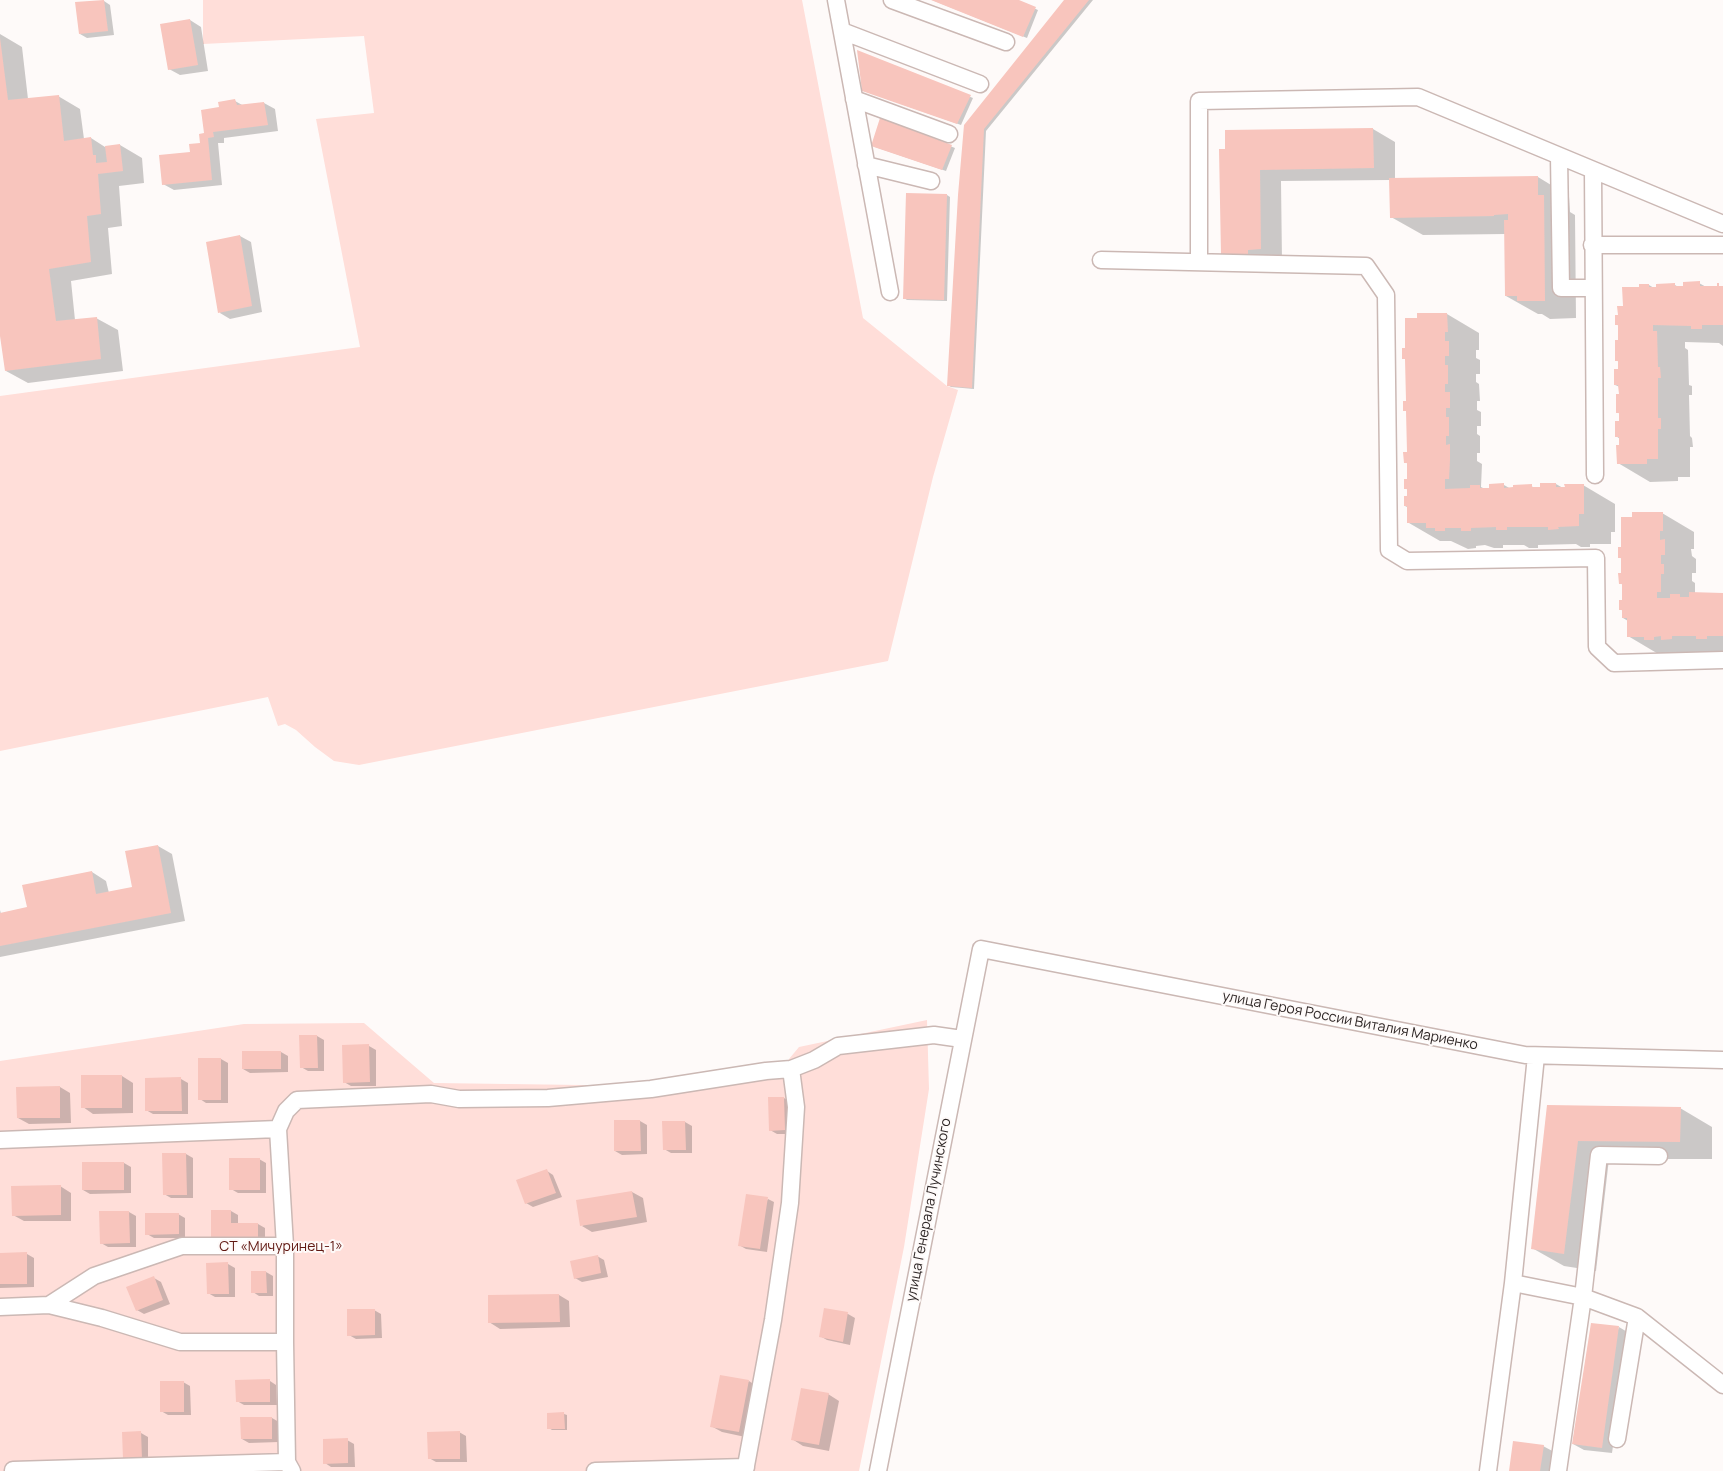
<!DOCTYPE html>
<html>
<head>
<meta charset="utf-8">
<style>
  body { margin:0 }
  canvas { display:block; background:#fefaf9 }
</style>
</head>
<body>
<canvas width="1723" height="1471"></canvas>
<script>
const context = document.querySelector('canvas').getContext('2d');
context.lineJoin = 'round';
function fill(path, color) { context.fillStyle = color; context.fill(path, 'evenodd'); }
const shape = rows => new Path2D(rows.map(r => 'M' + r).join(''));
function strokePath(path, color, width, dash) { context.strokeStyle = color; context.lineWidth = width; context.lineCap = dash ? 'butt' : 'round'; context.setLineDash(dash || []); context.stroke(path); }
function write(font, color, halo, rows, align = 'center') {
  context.font = font + ' Manrope,sans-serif'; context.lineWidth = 4; context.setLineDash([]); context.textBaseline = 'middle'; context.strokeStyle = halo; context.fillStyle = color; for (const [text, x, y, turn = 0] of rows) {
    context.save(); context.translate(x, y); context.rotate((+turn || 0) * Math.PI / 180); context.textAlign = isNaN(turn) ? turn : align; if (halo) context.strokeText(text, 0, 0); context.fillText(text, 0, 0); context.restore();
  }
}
const green = shape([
  [203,0,802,0,863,318,947,386,958,390,933,477,888,661,359,765,334,761,315,747,296,730,285,724,278,726,268,697,0,751,0,396,360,347,316,119,374,113,364,36,203,44],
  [927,1020,929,1089,904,1247,859,1471,0,1471,0,1061,244,1024,364,1023,434,1083,656,1086,784,1065,799,1047]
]);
const shadow = shape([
  [932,0,1015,0,1038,10,1027,38],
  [1067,0,1093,0,986,131,974,389,951,387,948,385,965,125],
  [104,1,110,5,114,35,87,38,80,34],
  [190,20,201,27,208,71,180,75,169,69],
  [0,34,22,47,28,99,58,96,80,109,84,139,91,138,105,147,120,145,142,158,144,183,119,186,122,226,108,228,112,274,71,281,75,320,96,318,118,330,123,371,28,383,6,371,0,327],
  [858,52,973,98,961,125,867,92],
  [235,101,244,106,264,103,275,109,278,131,224,138,224,143,218,143,222,185,174,190,163,184,201,144,221,109],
  [881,119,955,148,946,171,875,147],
  [1373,129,1395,142,1395,179,1538,177,1569,196,1570,212,1575,215,1576,318,1550,319,1542,314,1538,314,1506,296,1506,234,1423,235,1391,217,1390,180,1281,181,1282,261,1269,261,1222,254,1221,150],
  [947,195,950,197,947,301,907,300,904,298],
  [240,236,251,242,262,312,230,319,220,313],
  [1699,283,1708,288,1723,287,1723,346,1719,343,1685,342,1685,348,1688,350,1689,385,1692,386,1692,395,1689,395,1690,436,1692,438,1693,447,1690,447,1690,477,1678,477,1678,481,1650,482,1618,463,1620,439,1616,436,1620,422,1620,414,1617,412,1620,387,1615,385,1619,370,1619,362,1616,360,1619,341,1619,326,1616,324,1624,307,1640,288,1649,285,1654,288,1675,285,1680,288],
  [1447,314,1479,333,1479,350,1476,350,1476,358,1480,360,1480,374,1476,374,1476,382,1479,384,1480,401,1477,401,1477,410,1481,412,1481,426,1477,426,1477,434,1480,436,1480,453,1477,453,1477,461,1482,464,1481,487,1485,489,1504,485,1511,489,1531,486,1537,489,1556,484,1563,488,1583,485,1615,504,1615,532,1611,532,1611,544,1590,544,1590,547,1581,547,1576,544,1538,545,1538,548,1529,548,1524,545,1503,545,1503,548,1494,548,1485,545,1476,546,1476,548,1468,549,1451,541,1440,541,1409,523,1409,508,1405,506,1408,490,1405,488,1408,480,1408,464,1405,462,1408,454,1407,350,1418,319],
  [1662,513,1694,532,1694,549,1691,549,1692,556,1696,559,1696,573,1692,573,1692,581,1695,583,1695,594,1723,594,1723,654,1660,655,1628,636,1628,621,1623,618,1623,611,1620,609,1623,601,1623,585,1620,583,1623,574,1622,559,1619,557],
  [158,846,172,854,185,921,0,957,0,910,1,914,28,908,92,872,106,881,109,893,134,888],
  [317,1036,324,1040,324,1071,308,1071,301,1067],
  [369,1046,376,1050,376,1086,351,1086,344,1082],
  [281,1052,288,1056,288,1072,250,1073,243,1069],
  [221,1059,228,1063,228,1103,206,1103,200,1099],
  [122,1076,133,1083,133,1113,93,1114,83,1107],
  [146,1079,181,1079,188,1083,188,1114,153,1114,146,1110],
  [60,1087,70,1093,71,1123,29,1124,18,1118],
  [784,1098,790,1102,791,1134,777,1134,770,1130],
  [1548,1106,1680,1108,1712,1127,1712,1159,1609,1159,1596,1271,1564,1266,1532,1248],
  [640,1121,647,1125,647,1154,622,1155,615,1151],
  [685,1122,692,1126,692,1153,671,1153,664,1149],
  [186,1154,193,1158,193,1198,171,1198,164,1194],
  [259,1159,266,1163,266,1193,238,1193,231,1189],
  [124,1163,131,1167,131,1193,90,1194,83,1190],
  [547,1171,553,1175,562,1197,533,1207,526,1203],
  [60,1186,71,1193,71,1221,24,1221,13,1215],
  [632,1192,643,1198,647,1222,592,1232,582,1226],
  [768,1199,774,1202,767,1252,746,1249,739,1245],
  [231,1211,238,1215,238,1224,258,1224,265,1228,265,1242,219,1243],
  [129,1212,136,1216,136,1247,108,1247,101,1243],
  [178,1214,185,1218,185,1238,154,1238,147,1234],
  [0,1254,27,1254,34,1258,34,1287,0,1288],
  [597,1256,604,1260,608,1277,582,1282,575,1278],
  [228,1264,235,1268,235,1297,215,1297,208,1293],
  [252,1272,266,1272,273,1276,273,1296,259,1296,253,1292],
  [154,1278,161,1282,170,1304,144,1314,137,1310],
  [559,1295,569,1301,570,1327,500,1329,489,1322],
  [374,1310,381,1314,382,1338,356,1339,349,1335],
  [825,1310,848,1314,855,1318,850,1345,827,1340,820,1336],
  [1619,1327,1629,1333,1612,1453,1584,1450,1573,1444],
  [270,1381,276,1385,277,1405,244,1405,237,1401],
  [749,1381,759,1388,750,1438,722,1432,711,1426],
  [183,1382,190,1386,191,1415,168,1415,161,1411],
  [828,1394,839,1401,829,1451,803,1446,792,1439],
  [548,1414,564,1414,567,1415,567,1430,552,1430,549,1428],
  [272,1418,279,1422,279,1442,249,1443,242,1439],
  [459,1432,466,1436,467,1462,436,1462,429,1458],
  [141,1433,148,1437,148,1462,124,1458],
  [347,1440,354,1444,355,1467,331,1467,325,1463],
  [1543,1446,1558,1454,1555,1471,1510,1471]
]);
const building = shape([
  [104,0,108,31,79,34,75,2],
  [931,0,1019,0,1036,7,1023,37],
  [1064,0,1089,0,984,129,972,388,947,386,958,195,964,125],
  [190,19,198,65,168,70,160,24],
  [0,38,8,100,59,95,64,141,91,137,93,155,96,155,96,163,107,162,105,146,120,144,123,171,98,174,101,214,87,216,91,262,49,269,56,321,97,317,101,359,5,371,0,336],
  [857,50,971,95,957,124,862,91],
  [235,99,237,105,264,102,268,125,213,132,214,137,208,138,212,180,162,185,159,155,190,152,189,144,200,143,199,134,204,133,201,110,219,107,218,102],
  [880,118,952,145,942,170,871,146],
  [1373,128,1374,168,1260,170,1261,249,1248,250,1248,254,1221,255,1219,149,1225,149,1225,130],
  [1538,176,1538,195,1544,195,1545,301,1517,301,1517,296,1505,296,1504,220,1508,220,1508,214,1494,215,1494,216,1390,218,1389,178],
  [906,193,947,194,944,300,903,299],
  [240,235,252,306,218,313,206,242],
  [1700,281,1700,286,1717,286,1717,283,1719,283,1719,286,1723,286,1723,325,1702,325,1702,329,1691,329,1691,326,1653,325,1653,331,1657,331,1658,367,1660,367,1661,378,1658,378,1658,418,1661,418,1661,429,1658,429,1658,459,1647,459,1647,464,1617,464,1616,445,1619,445,1619,437,1615,437,1615,421,1619,421,1619,413,1616,413,1616,394,1619,394,1618,385,1614,385,1614,369,1618,369,1618,361,1615,361,1615,340,1618,340,1618,325,1615,325,1615,315,1618,315,1617,306,1623,306,1622,287,1639,287,1639,284,1649,284,1649,287,1656,287,1656,284,1675,283,1675,286,1683,286,1683,282],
  [1417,313,1447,313,1448,332,1445,332,1445,341,1449,341,1449,356,1445,356,1445,365,1448,365,1448,384,1445,384,1445,392,1450,392,1450,408,1446,408,1446,417,1449,417,1449,436,1446,436,1446,445,1450,444,1450,460,1449,479,1445,479,1445,489,1470,488,1470,485,1480,485,1480,488,1489,488,1489,484,1504,483,1504,488,1513,487,1513,485,1532,484,1532,487,1540,487,1540,483,1556,483,1556,487,1565,487,1564,484,1584,484,1584,514,1579,514,1579,526,1558,527,1559,529,1548,530,1548,527,1507,527,1507,530,1496,530,1496,527,1471,528,1471,531,1461,531,1461,528,1445,528,1445,531,1435,531,1435,528,1426,528,1426,523,1407,523,1407,506,1404,506,1404,496,1407,496,1407,489,1404,489,1404,479,1407,479,1407,463,1404,463,1403,452,1407,452,1406,411,1403,411,1403,401,1406,401,1405,359,1402,359,1402,348,1405,348,1405,318,1417,318],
  [1632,512,1663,512,1663,531,1660,531,1660,540,1665,539,1665,555,1661,555,1661,564,1664,564,1664,574,1661,574,1661,592,1657,592,1657,598,1670,598,1670,594,1680,594,1680,597,1689,597,1689,592,1723,593,1723,636,1707,636,1707,639,1696,639,1696,636,1672,636,1672,639,1661,640,1661,636,1654,637,1654,640,1644,640,1644,637,1627,637,1627,618,1622,618,1622,610,1619,610,1619,600,1622,600,1622,584,1619,584,1618,573,1621,573,1621,558,1618,558,1618,547,1621,547,1621,517,1632,517],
  [158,845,171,913,0,946,0,913,27,907,22,885,92,871,96,894,132,887,125,851],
  [299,1035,317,1035,318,1068,300,1068],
  [369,1044,370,1082,343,1083,342,1045],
  [242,1051,281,1051,281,1069,242,1069],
  [198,1058,221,1058,221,1100,198,1100],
  [81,1075,122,1075,122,1108,81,1108],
  [181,1077,182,1111,145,1111,145,1078],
  [60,1086,60,1118,17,1118,16,1087],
  [768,1097,784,1097,785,1130,769,1131],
  [1547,1105,1681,1107,1680,1142,1578,1141,1564,1254,1531,1249],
  [614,1120,640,1120,641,1151,614,1151],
  [662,1121,685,1121,686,1150,663,1150],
  [162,1153,186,1153,187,1195,163,1195],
  [229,1158,260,1158,260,1190,229,1190],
  [82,1162,124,1162,124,1190,82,1190],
  [547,1169,556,1193,525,1204,516,1180],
  [61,1185,61,1215,12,1216,11,1186],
  [632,1191,637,1217,580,1226,576,1200],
  [746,1194,768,1197,760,1249,738,1246],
  [211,1210,231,1210,231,1223,258,1223,258,1239,211,1240],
  [99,1211,129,1211,130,1243,100,1244],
  [145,1213,179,1213,179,1234,145,1235],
  [27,1252,27,1284,0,1284,0,1253],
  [598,1255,601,1273,574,1279,570,1261],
  [228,1262,229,1294,207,1294,206,1263],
  [251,1271,266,1271,267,1293,251,1293],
  [154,1276,163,1300,136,1311,126,1287],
  [559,1294,560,1322,488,1323,488,1295],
  [824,1308,848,1312,843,1342,819,1337],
  [347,1309,375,1309,375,1335,347,1336],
  [1591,1323,1619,1326,1602,1448,1572,1444],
  [720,1375,749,1380,739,1432,710,1427],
  [270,1379,270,1402,236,1402,235,1380],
  [160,1381,184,1381,184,1412,160,1412],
  [801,1388,829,1393,819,1445,791,1440],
  [564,1412,565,1429,547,1429,547,1413],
  [240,1417,272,1417,272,1439,241,1439],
  [141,1431,142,1459,123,1459,122,1432],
  [460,1431,460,1459,428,1459,427,1432],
  [348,1438,348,1463,323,1464,323,1439],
  [1513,1441,1544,1445,1540,1471,1509,1471]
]);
const minor = shape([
  [836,0,890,292],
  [892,0,1006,42],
  [842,31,980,84],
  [854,99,949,134],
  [1559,156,1561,288,1593,288],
  [866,165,931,181],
  [1593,170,1595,475],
  [1592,245,1723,245],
  [1101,260,1366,266,1386,295,1389,550,1407,561,1596,558,1597,647,1614,663,1723,660],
  [1199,262,1199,101,1418,97,1723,224],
  [791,1069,814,1060,838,1046,934,1035,962,1039],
  [0,1140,278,1129],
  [1659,1156,1599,1155,1583,1297,1637,1317,1723,1385],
  [285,1246,278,1129,286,1111,297,1100,431,1094,459,1099,548,1098,651,1089,766,1071,791,1069,796,1107,790,1203,773,1320,745,1471],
  [1513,1283,1536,1056],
  [0,1307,49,1305,102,1318,180,1342,285,1342,285,1246,182,1246,94,1276,49,1305],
  [285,1342,287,1462,292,1471],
  [1617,1439,1637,1317],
  [13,1470,287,1462],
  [595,1471,746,1467],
  [878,1471,981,949,1525,1055,1723,1060],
  [1488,1471,1513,1283,1583,1297,1558,1471]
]);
const streetNames = [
  ["улица Героя России Виталия Мариенко",1350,1021,11],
  ["улица Генерала Лучинского",929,1210,-79]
];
const parkNames = [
  ["СТ «Мичуринец-1»",281,1247]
];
fill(green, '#ffded9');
fill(shadow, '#0003');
fill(building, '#f8c5bd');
strokePath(minor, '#cbb8b4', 19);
strokePath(minor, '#fff', 16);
write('14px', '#2e2726', '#fefaf9', streetNames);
write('14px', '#601812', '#fefaf9', parkNames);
</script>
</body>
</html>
